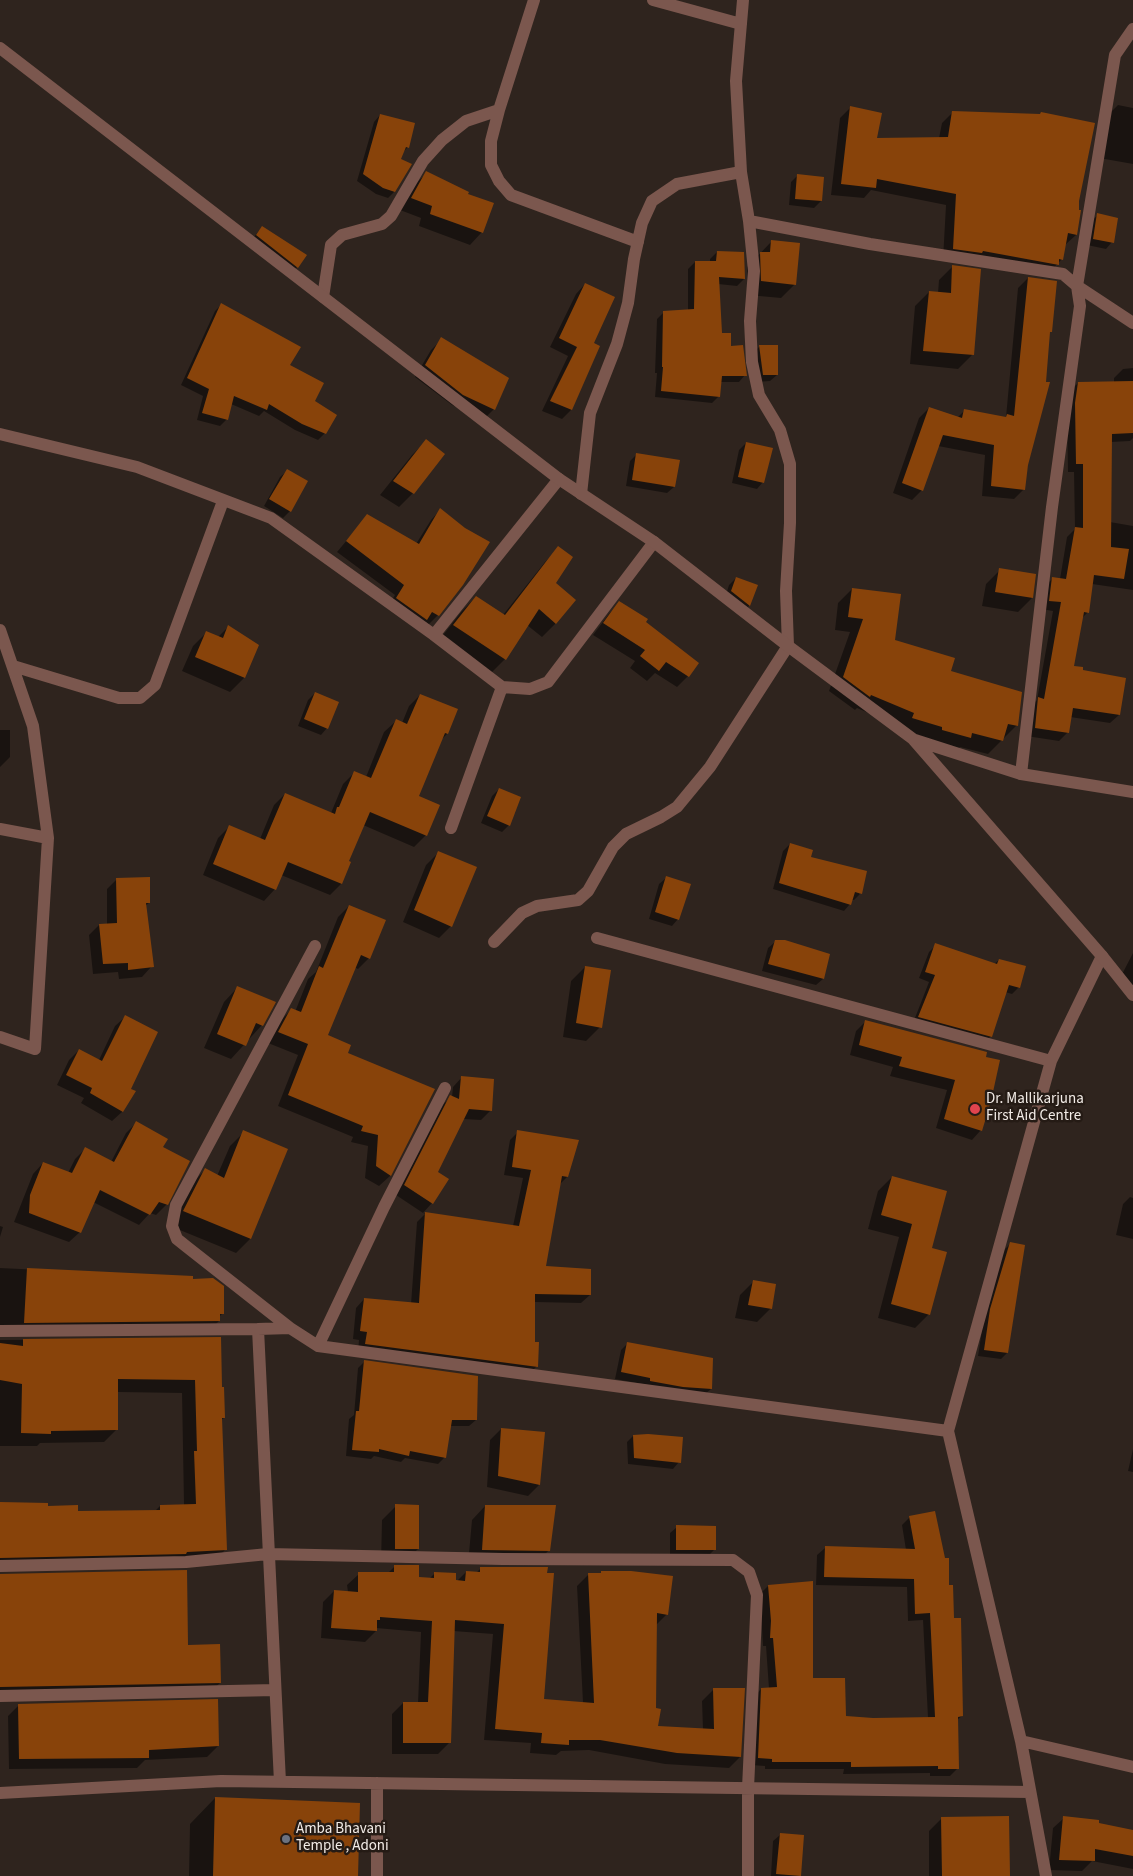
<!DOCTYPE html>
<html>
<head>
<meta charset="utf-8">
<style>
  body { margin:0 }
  canvas { display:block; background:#2f241e }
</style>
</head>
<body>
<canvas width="1133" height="1876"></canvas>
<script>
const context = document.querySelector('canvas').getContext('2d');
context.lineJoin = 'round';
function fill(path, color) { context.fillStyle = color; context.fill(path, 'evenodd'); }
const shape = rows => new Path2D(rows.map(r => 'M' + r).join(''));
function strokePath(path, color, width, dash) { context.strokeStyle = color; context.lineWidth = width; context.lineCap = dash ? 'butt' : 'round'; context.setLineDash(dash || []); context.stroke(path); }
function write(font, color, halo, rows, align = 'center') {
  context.font = font + ' "Source Sans 3",sans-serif'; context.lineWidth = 5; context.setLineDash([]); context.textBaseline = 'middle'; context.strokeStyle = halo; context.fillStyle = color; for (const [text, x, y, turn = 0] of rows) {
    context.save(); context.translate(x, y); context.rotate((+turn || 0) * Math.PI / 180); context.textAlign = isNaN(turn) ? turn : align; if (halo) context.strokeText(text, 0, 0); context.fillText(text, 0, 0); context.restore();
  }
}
const shadow = shape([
  [1118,105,1133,108,1133,164,1099,158,1108,115],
  [850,108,876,139,939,138,942,123,953,112,1078,201,1076,235,1065,245,1062,259,1047,275,943,259,946,205,871,190,864,198,831,195,840,118],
  [380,115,408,147,402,153,400,160,394,192,388,198,376,194,357,181,374,122],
  [427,173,467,195,482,232,470,245,419,226,421,218,400,210,414,185],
  [798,175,821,201,814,208,789,205,791,182],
  [1098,215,1112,242,1106,249,1087,245,1091,221],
  [262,227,297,267,291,274,250,242],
  [771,242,795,284,781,298,748,295,747,267],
  [717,252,743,253,744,279,737,286,718,284,721,334,730,347,745,375,739,382,720,382,719,396,712,403,655,397,657,373,655,373,657,319,664,312,688,311,688,269,695,262,710,262,710,259],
  [953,266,972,355,958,369,910,364,915,306,929,292,938,293,939,280],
  [1028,278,1051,331,1048,334,1024,489,1014,499,982,496,985,455,938,446,922,490,912,500,893,493,919,418,929,408,957,418,964,411,1004,418,1006,417,1018,288],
  [585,284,592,344,598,347,571,410,562,419,542,411,568,356,550,347,576,294],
  [222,304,289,365,313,402,325,433,318,440,295,430,264,411,259,416,231,404,227,419,220,426,197,420,203,396,181,385,215,311],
  [442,339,494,409,483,420,452,405,415,377,431,350],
  [760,346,777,375,770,381,757,382,753,353],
  [1133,368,1133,438,1130,441,1111,442,1110,522,1133,526,1133,590,1092,584,1088,612,1081,619,1073,667,1082,671,1119,715,1110,723,1070,717,1068,732,1059,741,1026,736,1030,707,1037,700,1053,611,1041,609,1044,587,1053,578,1060,579,1067,537,1075,529,1074,472,1068,472,1067,412,1069,392,1078,383,1114,383,1114,378,1123,369],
  [426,441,413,493,399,507,380,495,412,455],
  [746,443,763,482,757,489,732,483,739,450],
  [637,454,674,487,667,493,626,486,630,461],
  [287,471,290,511,283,518,264,506,280,477],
  [440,510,438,615,428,625,387,608,395,595,337,552,367,516,416,544,431,520],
  [559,548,554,584,556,623,542,637,527,625,505,659,491,673,440,639,462,611,476,597,503,615,545,562],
  [1000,570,1032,598,1018,612,982,606,986,584],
  [736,578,756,586,749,606,743,612,725,598,729,585],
  [852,589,893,641,949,672,1017,725,988,754,960,747,955,752,928,744,901,727,857,708,855,710,829,691,850,632,835,630,838,603],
  [620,603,645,622,688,676,677,687,655,673,647,681,630,668,635,661,593,635,609,614],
  [229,626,257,645,244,678,230,692,182,671,193,646,207,632,218,637],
  [315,693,327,728,321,735,298,726,308,700],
  [420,695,456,710,447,734,442,739,417,797,426,835,414,847,363,825,348,862,341,884,330,895,281,875,275,889,264,901,203,875,218,838,230,826,260,839,274,805,285,794,331,813,343,784,355,772,366,777,384,732,396,721,402,723,409,706],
  [0,730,10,730,10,757,0,767],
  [499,789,509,825,502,832,481,823,492,796],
  [790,844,809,858,860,894,854,900,851,900,850,904,844,911,773,889,783,851],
  [438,853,451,926,439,938,403,922,426,865],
  [666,878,678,919,672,926,649,919,659,884],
  [117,879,149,903,145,906,152,966,142,977,119,979,118,972,93,974,89,935,99,925,107,925,107,889],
  [349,906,369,958,358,969,354,967,326,1036,346,1054,434,1090,390,1176,379,1186,365,1178,368,1146,351,1142,353,1137,278,1106,298,1055,268,1043,280,1021,291,1010,295,1012,308,979,316,972,338,917],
  [775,942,829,955,823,979,816,985,762,971,768,948],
  [936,945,994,964,999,960,1019,987,1012,994,1005,992,991,1036,984,1043,913,1023,929,982,919,978,929,952],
  [1133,953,1133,990,1118,982],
  [585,967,600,1027,586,1041,563,1037,571,981],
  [237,988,262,1025,231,1059,204,1048,224,1002],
  [125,1017,129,1089,134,1092,122,1112,112,1121,81,1103,84,1098,57,1085,69,1060,79,1050,99,1060,115,1026],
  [866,1021,986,1053,981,1130,972,1140,936,1128,947,1090,890,1076,893,1067,850,1055,856,1031],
  [462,1077,491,1110,481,1120,463,1119,436,1172,432,1203,423,1213,396,1195,441,1106,452,1097,453,1087],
  [136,1123,162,1148,167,1204,156,1215,150,1213,139,1225,93,1202,80,1232,69,1242,14,1222,33,1174,43,1163,68,1173,75,1159,85,1149,111,1162,126,1133],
  [244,1132,287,1150,250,1239,236,1253,170,1226,191,1184,205,1170,217,1176,230,1146],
  [518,1132,577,1141,567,1177,560,1184,544,1267,590,1295,581,1303,534,1302,534,1344,537,1344,536,1367,528,1375,358,1352,359,1340,353,1339,356,1308,364,1299,411,1304,417,1222,425,1214,423,1213,513,1226,523,1178,504,1175,510,1140],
  [892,1177,930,1249,929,1314,915,1328,878,1318,899,1237,868,1229,878,1191],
  [1130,1197,1133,1198,1133,1239,1116,1235,1123,1204],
  [0,1226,3,1227,0,1237],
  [1010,1244,1007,1353,1001,1359,978,1356,984,1317,1004,1250],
  [0,1268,192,1277,192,1280,223,1313,219,1317,219,1321,206,1334,0,1335],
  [754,1281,771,1308,757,1322,735,1318,740,1295],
  [219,1339,220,1388,224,1418,221,1420,226,1549,213,1562,0,1570,0,1502,47,1507,76,1512,155,1511,160,1506,184,1505,182,1393,117,1392,117,1429,104,1442,40,1443,37,1446,0,1446,0,1340],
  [628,1343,711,1389,704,1395,615,1379,621,1350],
  [364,1362,476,1420,469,1426,450,1426,444,1458,438,1464,405,1458,401,1462,374,1456,371,1459,346,1456,349,1419,354,1415,358,1368],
  [501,1429,539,1485,528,1496,487,1487,490,1440],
  [633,1436,679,1462,673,1469,628,1464,627,1442],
  [1133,1449,1133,1472,1128,1471],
  [396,1506,418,1549,404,1563,381,1562,382,1520],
  [485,1506,549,1550,535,1565,468,1564,472,1520],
  [910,1517,948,1586,953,1619,962,1716,957,1720,958,1768,950,1776,930,1776,930,1773,843,1774,844,1769,765,1769,765,1766,750,1765,754,1697,761,1689,769,1689,766,1646,763,1646,760,1594,768,1586,811,1679,844,1718,873,1719,928,1718,923,1620,908,1621,907,1587,816,1585,817,1555,825,1548,906,1550,902,1525],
  [677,1527,714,1550,708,1556,670,1556,670,1533],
  [395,1566,417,1578,429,1579,434,1574,457,1581,466,1572,476,1573,481,1568,542,1700,583,1703,577,1586,588,1575,667,1614,655,1626,656,1727,703,1730,702,1701,713,1690,740,1757,729,1768,665,1764,589,1750,561,1751,556,1755,530,1753,531,1743,484,1740,493,1634,453,1631,449,1743,438,1754,392,1754,392,1714,403,1703,418,1703,421,1632,376,1628,376,1631,365,1642,321,1638,323,1602,334,1591,348,1592,347,1585,359,1574,388,1573],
  [0,1575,187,1646,220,1683,207,1695,0,1700],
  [19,1705,218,1746,207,1757,145,1760,137,1768,9,1769,8,1716],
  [215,1798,356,1876,189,1876,190,1824],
  [942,1818,1009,1876,929,1876,929,1831],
  [1064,1818,1133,1831,1133,1869,1092,1861,1082,1871,1049,1870,1053,1828],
  [780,1835,800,1876,771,1876,773,1841]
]);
const building = shape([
  [850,106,882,113,877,138,948,137,952,111,1040,114,1041,112,1095,123,1079,201,1079,210,1081,210,1077,235,1068,233,1063,260,1059,259,1059,265,983,251,982,253,953,249,956,194,877,179,876,188,841,184],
  [380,114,415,123,409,148,406,147,401,159,412,164,395,192,383,188,363,174],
  [426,171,469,192,468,194,494,203,483,233,430,214,432,206,411,198],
  [797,174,824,177,822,201,795,199],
  [1097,213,1118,218,1114,243,1093,239],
  [262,226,307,255,298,268,256,235],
  [771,240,800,243,796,285,761,281,760,252,770,252],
  [717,251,744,252,745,279,719,277,722,333,731,333,731,346,743,345,747,376,722,376,720,397,661,391,663,367,662,367,663,311,694,309,695,261,716,261],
  [952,265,981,269,974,355,923,351,929,291,951,293],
  [1028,277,1057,281,1052,332,1050,332,1046,382,1050,382,1028,465,1025,490,991,486,994,445,943,435,923,491,902,483,929,407,962,418,964,409,1006,417,1007,414,1014,416],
  [585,283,615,297,594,343,600,346,572,410,550,401,577,347,559,338],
  [221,303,301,347,290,365,324,383,315,401,337,415,326,434,302,424,269,404,267,410,234,396,228,420,202,413,209,389,187,378],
  [441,337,509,378,495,410,463,395,425,365],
  [759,345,778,345,778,375,763,375],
  [1133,381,1133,433,1112,434,1111,547,1129,549,1124,579,1094,575,1089,613,1084,612,1074,666,1083,667,1083,670,1126,678,1120,715,1073,708,1069,733,1035,728,1038,697,1044,699,1061,602,1049,601,1052,577,1066,579,1075,527,1083,528,1083,464,1076,464,1075,403,1078,382],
  [426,439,445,454,414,494,393,481],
  [746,442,773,448,764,483,738,477],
  [636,453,680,460,675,487,632,480],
  [287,469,308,481,291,512,269,499],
  [440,508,465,528,490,542,463,585,439,616,432,612,427,620,396,598,404,585,346,541,367,514,419,544],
  [558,546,573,557,556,583,576,600,556,624,539,609,506,660,453,625,476,596,505,615],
  [999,568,1036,574,1033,598,995,592],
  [736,577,758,585,750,606,731,591],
  [852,588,901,594,895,640,955,658,951,671,1022,692,1018,726,1008,724,1003,741,972,733,971,738,942,730,942,727,912,718,914,713,871,695,870,697,843,677,863,619,848,617],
  [619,601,648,619,646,622,699,663,689,677,666,662,659,671,640,656,645,650,603,623],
  [228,625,259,645,245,678,195,657,206,631,223,638],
  [315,692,339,702,328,729,304,719],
  [420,694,458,709,448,734,445,733,419,796,440,805,427,836,370,812,349,861,351,862,342,884,288,862,276,890,213,864,229,825,265,840,285,793,335,814,337,807,339,807,354,771,371,778,396,719,407,724],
  [499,788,521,797,510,826,487,816],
  [790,843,813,850,811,857,867,871,862,894,855,892,851,905,779,883],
  [438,851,477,867,452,927,414,910],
  [666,876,691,884,679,920,655,912],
  [150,877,150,903,146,903,154,967,128,970,128,963,103,964,99,924,117,923,116,878],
  [349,905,386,920,370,959,361,955,328,1035,351,1045,348,1053,435,1089,391,1176,376,1166,378,1135,361,1131,363,1126,288,1095,308,1044,278,1032,291,1008,301,1012,319,966,323,968],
  [775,940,785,940,830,954,824,979,768,964],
  [935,943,997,964,999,959,1026,966,1020,988,1009,985,992,1037,918,1017,935,975,925,972],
  [585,966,611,970,602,1028,576,1023],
  [237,986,276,1002,263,1026,256,1023,246,1046,217,1034],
  [125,1015,158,1032,131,1089,136,1091,123,1112,90,1093,92,1088,66,1075,79,1049,102,1061],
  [865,1020,987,1052,986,1057,1000,1060,991,1101,982,1131,944,1119,955,1080,899,1066,902,1057,859,1045],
  [461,1076,494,1079,492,1111,469,1109,438,1172,449,1179,433,1204,404,1185,450,1095,459,1099],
  [136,1121,168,1139,163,1147,190,1161,168,1205,159,1202,150,1215,100,1190,81,1233,29,1213,30,1195,43,1162,72,1173,85,1147,114,1162],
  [243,1130,288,1149,251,1239,183,1211,205,1168,224,1178],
  [517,1130,579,1140,568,1177,562,1176,546,1266,591,1269,591,1295,535,1294,535,1342,539,1342,538,1367,365,1344,367,1332,360,1331,364,1298,419,1303,425,1212,519,1226,531,1170,512,1167],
  [892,1176,947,1191,932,1248,947,1252,930,1315,891,1304,912,1224,881,1215],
  [1010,1242,1025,1245,1008,1353,984,1350,990,1309],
  [27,1268,193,1276,193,1279,213,1278,224,1286,224,1314,220,1314,220,1321,24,1323],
  [753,1280,776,1284,772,1309,748,1305],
  [221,1337,222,1387,224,1387,225,1418,222,1418,227,1550,187,1552,186,1554,0,1558,0,1502,48,1503,48,1506,78,1505,78,1511,160,1510,160,1505,196,1504,194,1451,197,1451,195,1380,118,1379,118,1430,51,1431,51,1434,21,1433,22,1384,0,1380,0,1343,23,1346,23,1339],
  [627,1342,713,1358,712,1389,683,1387,650,1381,650,1378,621,1372],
  [364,1360,478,1376,477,1420,452,1420,446,1458,410,1451,409,1456,379,1449,379,1452,352,1450,356,1411,359,1411],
  [501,1428,545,1432,540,1485,498,1476],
  [648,1434,683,1437,681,1463,634,1458,633,1435],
  [395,1504,419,1505,419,1549,395,1549],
  [485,1505,556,1505,550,1551,482,1550],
  [935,1511,945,1558,949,1558,949,1585,953,1585,954,1618,961,1618,963,1716,958,1717,959,1769,938,1769,938,1766,851,1767,851,1762,772,1762,772,1759,758,1758,761,1688,777,1687,773,1638,770,1638,771,1621,768,1585,813,1581,813,1678,845,1678,846,1716,873,1718,935,1717,930,1613,915,1614,914,1579,824,1577,825,1546,915,1549,909,1516],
  [676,1525,716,1526,716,1550,676,1550],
  [394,1565,419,1565,419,1577,434,1578,434,1572,456,1573,456,1580,465,1581,466,1571,480,1572,480,1567,548,1567,547,1573,554,1573,544,1699,594,1703,588,1573,601,1573,601,1571,631,1571,673,1576,668,1615,657,1613,656,1708,661,1709,658,1726,714,1729,713,1688,745,1688,741,1757,677,1753,600,1740,569,1740,569,1745,541,1743,542,1733,495,1729,504,1624,455,1620,451,1743,403,1743,403,1702,428,1702,432,1621,380,1617,380,1620,377,1620,377,1631,331,1628,334,1590,358,1592,358,1572,394,1572],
  [187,1570,188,1645,220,1644,221,1683,0,1687,0,1574],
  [218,1699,219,1746,149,1750,149,1758,19,1759,18,1704],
  [215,1797,360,1803,358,1876,213,1876],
  [1009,1816,1010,1876,942,1876,941,1817],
  [1063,1816,1099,1820,1099,1823,1133,1830,1133,1856,1095,1849,1095,1861,1059,1860],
  [780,1833,804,1835,801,1876,776,1874]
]);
const minor = shape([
  [534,0,499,110,491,141,491,165,499,181,511,195,638,242],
  [653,0,741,24],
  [1133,29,1115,55,1077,286,1133,323],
  [749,221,870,244,1063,274,1077,286,1080,306,1052,507,1021,774],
  [323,297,331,245,342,235,382,224,391,216,423,161,442,140,466,121,499,110],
  [0,434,137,467,271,518,434,635,502,687,530,689,548,682,654,542],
  [581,494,590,413,617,344,628,303,634,259,642,223,652,201,677,184,741,172],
  [0,630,33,726,48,838,35,1049,0,1037],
  [434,635,559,479],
  [13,666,119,698,140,698,155,685,223,501],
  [451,828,502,687],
  [0,829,48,838],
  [597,938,1051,1061],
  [494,942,522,913,537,906,578,900,588,891,613,847,626,834,661,817,677,807,710,767,788,646,786,591,790,523,790,464,780,430,759,395,752,362,750,321,754,271,749,221,741,172,736,81,743,0],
  [290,1328,187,1247,177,1239,172,1226,176,1205,315,946],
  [0,1331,258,1329],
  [318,1346,384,1207,445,1088],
  [0,1566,186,1562,268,1554,503,1559,733,1560,749,1572,757,1595,748,1788,748,1876],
  [0,1696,275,1690],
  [1021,1741,1133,1767],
  [280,1782,258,1329,290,1328,318,1346,948,1431],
  [377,1783,377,1876],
  [0,1793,221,1781,1030,1792],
  [1046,1876,1021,1741,948,1431,1051,1061,1102,956]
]);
const tertiary = shape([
  [0,48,559,479,654,542,788,646,913,739,1102,956,1133,995],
  [915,740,1021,774,1133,792]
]);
const markers = [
  [975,1109,6,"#e0444e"],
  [286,1839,5,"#6b7280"]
];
const poiNames = [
  ["Dr. Mallikarjuna",986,1100],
  ["First Aid Centre",986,1117],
  ["Amba Bhavani",296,1830],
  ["Temple , Adoni",296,1847]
];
fill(shadow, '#0007');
fill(building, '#88430a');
strokePath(minor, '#7b574e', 12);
strokePath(tertiary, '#7b574e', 12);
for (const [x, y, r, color] of markers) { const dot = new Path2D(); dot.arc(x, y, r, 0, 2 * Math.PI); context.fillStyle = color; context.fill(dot); strokePath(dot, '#251b15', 2); }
write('15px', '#f3ece7', '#251b15', poiNames, 'left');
</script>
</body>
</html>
